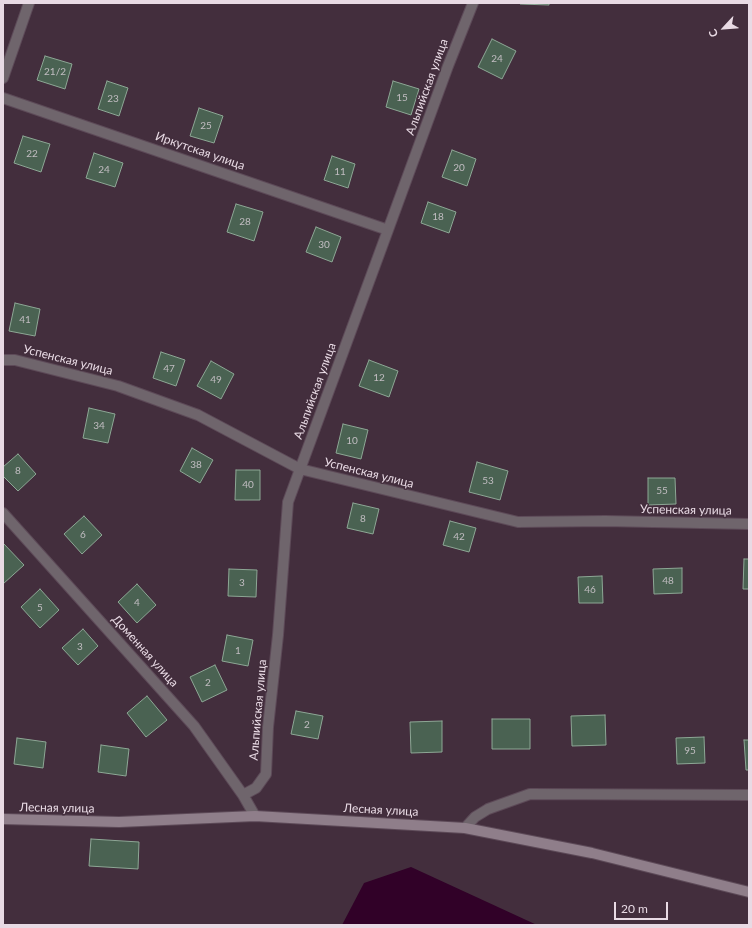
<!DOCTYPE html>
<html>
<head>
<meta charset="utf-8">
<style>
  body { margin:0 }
  #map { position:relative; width:752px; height:928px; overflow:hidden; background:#432e3d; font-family:Lato,sans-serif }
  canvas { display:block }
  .frame { position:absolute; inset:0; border:4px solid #e8dae4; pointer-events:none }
  .north { position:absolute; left:704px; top:8px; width:40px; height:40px; -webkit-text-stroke:3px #432e3d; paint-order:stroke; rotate:244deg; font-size:11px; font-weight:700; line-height:16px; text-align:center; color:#e8dae4 }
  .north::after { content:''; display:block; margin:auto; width:14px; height:18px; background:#e8dae4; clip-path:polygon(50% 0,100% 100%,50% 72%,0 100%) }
  .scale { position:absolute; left:614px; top:902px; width:54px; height:18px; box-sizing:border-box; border:2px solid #e8dae4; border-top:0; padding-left:5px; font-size:12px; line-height:14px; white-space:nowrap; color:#e8dae4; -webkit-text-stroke:3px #432e3d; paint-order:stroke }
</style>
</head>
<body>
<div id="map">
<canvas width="752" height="928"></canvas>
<div class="frame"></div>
<div class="north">С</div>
<div class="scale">20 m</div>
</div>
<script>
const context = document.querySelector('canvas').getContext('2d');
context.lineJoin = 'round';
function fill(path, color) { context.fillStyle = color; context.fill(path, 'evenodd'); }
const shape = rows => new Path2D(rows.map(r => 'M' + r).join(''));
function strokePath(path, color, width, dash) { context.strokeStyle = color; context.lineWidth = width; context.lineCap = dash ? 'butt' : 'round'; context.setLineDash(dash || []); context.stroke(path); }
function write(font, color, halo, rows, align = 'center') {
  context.font = font + ' Lato,sans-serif'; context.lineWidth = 3; context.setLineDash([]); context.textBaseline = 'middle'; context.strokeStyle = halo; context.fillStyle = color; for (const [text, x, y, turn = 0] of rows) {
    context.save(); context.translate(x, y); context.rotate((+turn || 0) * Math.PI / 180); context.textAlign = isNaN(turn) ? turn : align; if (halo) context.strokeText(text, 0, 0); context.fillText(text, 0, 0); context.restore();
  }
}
const water = shape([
  [411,867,537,925,342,925,364,883]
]);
const building = shape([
  [520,3,549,3,549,5,520,4,520,3],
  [492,39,516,51,502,79,478,67,492,39],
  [45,56,72,64,65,89,37,80,45,56],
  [107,81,128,88,119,116,98,109,107,81],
  [393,81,419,89,411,115,386,107,393,81],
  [199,108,223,116,214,143,190,136,199,108],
  [23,136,50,144,41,172,14,163,23,136],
  [452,150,476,159,467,186,442,177,452,150],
  [94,153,123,163,115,187,86,178,94,153],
  [332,156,355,164,348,188,324,180,332,156],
  [428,202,456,212,449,233,421,223,428,202],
  [236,204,263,212,254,241,227,232,236,204],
  [316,227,341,237,332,262,306,252,316,227],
  [15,303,40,309,35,336,9,331,15,303],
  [161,352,185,360,176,386,153,378,161,352],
  [369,360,398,371,389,397,359,386,369,360],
  [211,361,234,374,221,399,197,386,211,361],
  [89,408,115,414,108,443,83,438,89,408],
  [343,424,368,430,361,459,336,453,343,424],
  [192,448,213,460,200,483,180,471,192,448],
  [18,454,36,474,18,491,3,476,3,467,18,454],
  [477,462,508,471,500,500,469,492,477,462],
  [236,470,260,470,260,500,235,500,236,470],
  [648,478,675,478,676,504,648,505,648,478],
  [353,503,379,509,373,534,347,528,353,503],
  [84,516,102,535,82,554,64,534,84,516],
  [450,521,476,528,469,552,443,545,450,521],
  [3,543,24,565,3,584,3,543],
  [744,559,749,559,749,589,743,589,744,559],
  [682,568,682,593,654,594,653,569,682,568],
  [229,569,257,570,256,597,228,596,229,569],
  [602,576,603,603,579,603,578,577,602,576],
  [137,584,156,605,137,623,118,602,137,584],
  [40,589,59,610,40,628,21,607,40,589],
  [83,629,98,646,78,665,62,648,83,629],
  [227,635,253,640,248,666,222,661,227,635],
  [215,665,227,690,202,702,190,677,215,665],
  [147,696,167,720,146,737,127,713,147,696],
  [296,711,323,716,318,739,291,734,296,711],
  [605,715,606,745,572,746,571,716,605,715],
  [492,719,530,719,530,749,492,749,492,719],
  [442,721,442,752,411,753,410,722,442,721],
  [704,737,705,763,677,764,676,738,704,737],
  [17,738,46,742,43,768,14,764,17,738],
  [744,740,749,740,749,770,746,770,744,740],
  [101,745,129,749,126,776,98,772,101,745],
  [91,839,139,842,138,869,89,866,91,839]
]);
const street = shape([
  [3,78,29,3],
  [3,98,388,230],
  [3,360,15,360,118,386,198,415,300,469,518,522,605,521,749,524],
  [3,513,194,726,243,795,255,816],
  [243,795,256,788,266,774,268,727,278,635,288,502,388,230,448,66,473,3],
  [465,828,475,817,488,809,530,794,749,795]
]);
const secondary = shape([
  [3,819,119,822,255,816,465,828,592,853,749,892]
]);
const numberNames = [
  ["24",497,59],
  ["21/2",55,72],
  ["15",402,98],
  ["23",113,99],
  ["25",206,126],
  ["22",32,154],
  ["20",459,168],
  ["24",104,170],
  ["11",340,172],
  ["18",438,217],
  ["28",245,222],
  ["30",324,245],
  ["41",25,320],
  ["47",169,369],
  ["12",379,378],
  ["49",216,380],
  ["34",99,426],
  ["10",352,441],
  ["38",196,465],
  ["8",18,471],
  ["53",488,481],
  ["40",248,485],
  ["55",662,491],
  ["8",363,519],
  ["6",83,535],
  ["42",459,537],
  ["48",668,581],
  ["3",242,583],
  ["46",590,590],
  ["4",137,603],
  ["5",40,608],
  ["3",80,647],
  ["1",238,651],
  ["2",208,683],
  ["2",307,725],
  ["95",690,751]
];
const streetNames = [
  ["Альпийская улица",427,87,-70],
  ["Иркутская улица",200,151,19],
  ["Успенская улица",68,360,14],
  ["Альпийская улица",315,391,-70],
  ["Успенская улица",369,473,14],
  ["Успенская улица",686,510,1],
  ["Доменная улица",145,651,48],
  ["Альпийская улица",258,710,-85],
  ["Лесная улица",57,808,1],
  ["Лесная улица",381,810,3]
];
fill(water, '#310128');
fill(building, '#4a6252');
strokePath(building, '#8da795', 1);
strokePath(street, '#5d4a58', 12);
strokePath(secondary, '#5d4a58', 12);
strokePath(street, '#6f656c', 10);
strokePath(secondary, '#8f7e8a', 10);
write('10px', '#c0bcc0', null, numberNames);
write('12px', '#e8dae4', '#432e3d', streetNames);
</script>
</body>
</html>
